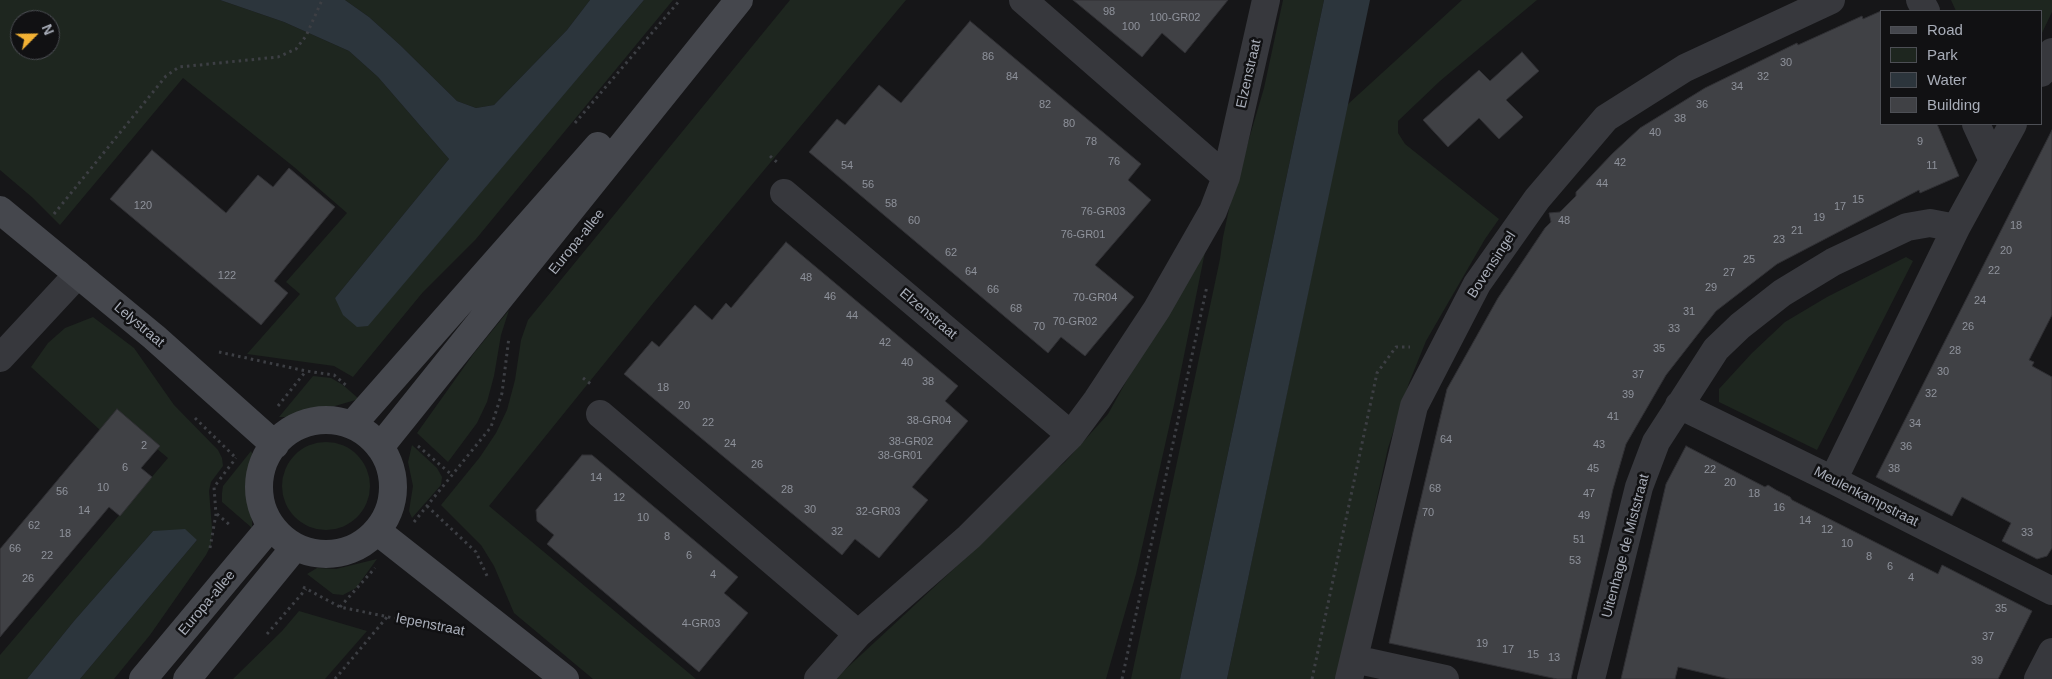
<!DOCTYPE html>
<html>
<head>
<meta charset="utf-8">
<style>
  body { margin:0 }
  #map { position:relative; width:2052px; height:679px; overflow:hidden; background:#161618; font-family:Arial,sans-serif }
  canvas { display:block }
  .legend { position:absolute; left:1880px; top:10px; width:162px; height:115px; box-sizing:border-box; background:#111113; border:1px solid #4d4f55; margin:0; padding:6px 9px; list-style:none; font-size:15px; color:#a8adb8 }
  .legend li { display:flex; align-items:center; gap:10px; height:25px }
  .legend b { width:25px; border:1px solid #4d4f55 }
  .north { position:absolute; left:10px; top:10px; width:50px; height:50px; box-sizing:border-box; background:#111113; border:1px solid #4d4f55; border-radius:50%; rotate:67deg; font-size:14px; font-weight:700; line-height:20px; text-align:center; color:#a8adb8 }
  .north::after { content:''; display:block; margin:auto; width:18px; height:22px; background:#f2b134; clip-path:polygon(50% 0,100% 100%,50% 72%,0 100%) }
</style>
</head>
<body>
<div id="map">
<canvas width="2052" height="679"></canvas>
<ul class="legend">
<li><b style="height:6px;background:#45474d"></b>Road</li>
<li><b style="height:14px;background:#1e261f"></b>Park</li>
<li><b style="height:14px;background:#2c353c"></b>Water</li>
<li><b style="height:14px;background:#404145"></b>Building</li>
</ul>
<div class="north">N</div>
</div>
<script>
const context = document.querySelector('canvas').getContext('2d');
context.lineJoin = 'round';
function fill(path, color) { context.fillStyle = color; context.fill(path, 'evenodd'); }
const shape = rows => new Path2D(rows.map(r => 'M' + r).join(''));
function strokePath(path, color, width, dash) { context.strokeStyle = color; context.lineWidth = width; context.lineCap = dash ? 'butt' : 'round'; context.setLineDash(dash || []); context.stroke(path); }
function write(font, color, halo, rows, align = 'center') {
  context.font = font + ' Arial,sans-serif'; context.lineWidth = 5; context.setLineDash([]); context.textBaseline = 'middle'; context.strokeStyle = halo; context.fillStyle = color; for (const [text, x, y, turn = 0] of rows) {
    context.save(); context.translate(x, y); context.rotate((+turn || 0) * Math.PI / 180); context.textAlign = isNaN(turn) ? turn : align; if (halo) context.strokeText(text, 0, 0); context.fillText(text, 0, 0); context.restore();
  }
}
const green = shape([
  [0,0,220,0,284,22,349,51,378,77,449,159,335,298,367,326,644,0,673,0,476,239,423,292,353,377,334,366,247,354,300,294,286,282,347,213,294,167,183,78,60,225,33,198,0,170],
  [20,20,50,20,50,50,20,50],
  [345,0,590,0,567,30,494,105,476,108,457,101,400,45,369,17],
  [790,0,906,0,654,302,489,506,696,679,593,679,514,613,494,566,481,545,441,505,480,457,496,433,507,410,515,380,521,340,528,320],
  [1283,0,1324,0,1180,679,1131,679,1220,259,1223,237,1231,200,1264,88],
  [1462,0,1537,0,1440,81,1398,121,1398,133,1405,144,1499,219,1485,239,1426,341,1409,383,1388,448,1337,679,1227,679,1347,105],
  [1951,0,2052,0,2052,12,2041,35,2041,11,1956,11],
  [1207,242,1174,405,1136,574,1106,679,835,679,972,552,1040,483,1065,462,1108,414,1152,335],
  [1906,257,1913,261,1817,450,1719,402,1719,389,1752,353,1785,322,1827,297],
  [509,310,501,335,494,376,487,402,477,423,448,462,417,433,474,353],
  [93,317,134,348,174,405,218,450,222,458,223,466,211,482,209,491,212,528,211,545,206,555,150,635,114,679,80,679,197,540,153,531,74,621,27,679,0,679,0,655,168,458,114,413,100,430,31,367,48,343,65,328],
  [313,376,331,378,343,385,359,399,335,406,311,408,288,417,279,417],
  '282 486a44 44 0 1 1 88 0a44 44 0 1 1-88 0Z',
  [412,445,437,468,442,477,441,485,412,518,409,511,413,486,408,462],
  [251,451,254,457,248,476,248,501,252,520,252,528,222,502,222,493,223,486],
  [377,559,356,588,343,595,333,594,307,574,317,568,336,569],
  [299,611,367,631,325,679,233,679,282,631]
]);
const water = shape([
  [220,0,345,0,369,17,400,45,457,101,476,108,494,105,567,30,590,0,644,0,368,326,357,327,343,315,335,298,449,159,378,77,349,51,284,22],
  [1324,0,1370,0,1264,503,1227,679,1180,679],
  [185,529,197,540,80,679,27,679,74,621,153,531]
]);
const building = shape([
  [1073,0,1228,0,1185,53,1162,33,1142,57,1073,0],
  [1881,11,1881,124,1937,124,1959,176,1920,193,1919,190,1777,264,1716,311,1666,375,1626,444,1613,489,1571,679,1557,679,1389,643,1413,532,1447,389,1498,298,1545,228,1551,222,1549,213,1560,212,1576,196,1576,192,1612,154,1640,128,1705,88,1797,43,1798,45,1862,16,1863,19,1881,11],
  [970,21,1141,164,1128,180,1151,200,1095,265,1134,297,1085,356,1061,337,1048,353,809,152,837,119,845,125,879,85,901,103,970,21],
  [1522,52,1539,71,1506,100,1523,117,1499,139,1479,118,1448,147,1423,120,1479,70,1490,81,1522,52],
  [2052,130,2052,315,2029,360,2034,362,2032,366,2052,377,2052,548,2047,556,2037,559,2002,541,2011,523,1962,497,1952,516,1876,477,2052,130],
  [152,150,226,213,258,175,273,187,289,168,335,207,274,281,288,293,261,325,110,199,152,150],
  [786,242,958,386,945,401,968,421,912,487,928,500,879,558,855,539,842,555,624,374,652,341,659,347,695,305,712,320,726,303,731,308,786,242],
  [117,409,160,446,141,468,152,477,120,516,109,507,0,637,0,549,117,409],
  [1686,446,1765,487,1768,485,1776,490,1790,497,1792,500,1938,574,1942,565,2032,611,1998,679,1729,679,1678,667,1675,679,1621,679,1666,484,1686,446],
  [582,455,592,455,738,577,724,593,748,613,699,672,547,544,554,535,537,521,536,510,582,455]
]);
const path = shape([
  [575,123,680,0],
  [770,156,779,164],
  [54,214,166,76,179,67,278,57,296,49,306,36,322,0],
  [219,352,306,371,334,375,347,386],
  [583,378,592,385],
  [278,406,306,371],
  [195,418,236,458],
  [418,446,452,475],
  [427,506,476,552,488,578],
  [217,514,231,526],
  [414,522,491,427,502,393,509,337],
  [210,548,216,514,214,487,236,458],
  [303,587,340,607,452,630],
  [340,607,375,568],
  [267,634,306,589],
  [335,679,387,617],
  [1122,679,1207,286],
  [1312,679,1377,373,1396,347,1410,347]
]);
const street = shape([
  [1023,0,1226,177],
  [1920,0,1926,11],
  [2041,73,2052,52],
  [1976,124,1993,161],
  [784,193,1071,435],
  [0,358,78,274],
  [1679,405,1833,480,2052,591],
  [600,414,858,634],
  [1833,480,1956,228,2013,124],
  [1354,659,1445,679],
  [818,679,858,634,969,537,1071,435,1097,400,1157,309,1213,211,1226,177,1266,0],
  [1349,679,1414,406,1477,284,1537,199,1606,118,1685,68,1831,0],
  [1591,679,1639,487,1656,442,1716,349,1740,326,1782,293,1833,262,1907,227,1930,223,1956,228],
  [2038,679,2052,652]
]);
const secondary = shape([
  [0,210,154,337,275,445],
  '259 487a67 67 0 1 1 134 0a67 67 0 1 1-134 0Z',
  [352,425,598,146],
  [380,447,739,0],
  [377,531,565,679],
  [143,679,271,526],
  [187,679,295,547]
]);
const numberNames = [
  ["98",1109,12],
  ["100-GR02",1175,18],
  ["100",1131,27],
  ["86",988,57],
  ["30",1786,63],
  ["84",1012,77],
  ["32",1763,77],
  ["34",1737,87],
  ["82",1045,105],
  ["36",1702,105],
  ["38",1680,119],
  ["80",1069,124],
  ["40",1655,133],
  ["78",1091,142],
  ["9",1920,142],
  ["76",1114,162],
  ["42",1620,163],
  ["54",847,166],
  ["11",1932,166],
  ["44",1602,184],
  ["56",868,185],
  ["15",1858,200],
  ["58",891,204],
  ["120",143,206],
  ["17",1840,207],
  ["76-GR03",1103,212],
  ["19",1819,218],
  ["60",914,221],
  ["48",1564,221],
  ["18",2016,226],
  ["21",1797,231],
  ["76-GR01",1083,235],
  ["23",1779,240],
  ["20",2006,251],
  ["62",951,253],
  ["25",1749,260],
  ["22",1994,271],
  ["64",971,272],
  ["27",1729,273],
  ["122",227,276],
  ["48",806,278],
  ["29",1711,288],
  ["66",993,290],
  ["46",830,297],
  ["70-GR04",1095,298],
  ["24",1980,301],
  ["68",1016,309],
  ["31",1689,312],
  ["44",852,316],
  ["70-GR02",1075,322],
  ["70",1039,327],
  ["26",1968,327],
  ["33",1674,329],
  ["42",885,343],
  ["35",1659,349],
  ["28",1955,351],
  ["40",907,363],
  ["30",1943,372],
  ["37",1638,375],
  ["38",928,382],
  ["18",663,388],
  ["32",1931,394],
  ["39",1628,395],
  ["20",684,406],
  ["41",1613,417],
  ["38-GR04",929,421],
  ["22",708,423],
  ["34",1915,424],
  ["64",1446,440],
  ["38-GR02",911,442],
  ["24",730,444],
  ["43",1599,445],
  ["2",144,446],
  ["36",1906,447],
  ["38-GR01",900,456],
  ["26",757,465],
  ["6",125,468],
  ["45",1593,469],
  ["38",1894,469],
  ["22",1710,470],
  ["14",596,478],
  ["20",1730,483],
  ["10",103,488],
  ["68",1435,489],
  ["28",787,490],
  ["56",62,492],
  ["47",1589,494],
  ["18",1754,494],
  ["12",619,498],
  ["16",1779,508],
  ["30",810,510],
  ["14",84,511],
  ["32-GR03",878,512],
  ["70",1428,513],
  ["49",1584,516],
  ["10",643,518],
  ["14",1805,521],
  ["62",34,526],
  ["12",1827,530],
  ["32",837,532],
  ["33",2027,533],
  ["18",65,534],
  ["8",667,537],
  ["51",1579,540],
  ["10",1847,544],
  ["66",15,549],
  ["22",47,556],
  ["6",689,556],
  ["8",1869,557],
  ["53",1575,561],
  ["6",1890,567],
  ["4",713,575],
  ["4",1911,578],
  ["26",28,579],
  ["35",2001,609],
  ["4-GR03",701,624],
  ["37",1988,637],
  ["19",1482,644],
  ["17",1508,650],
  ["15",1533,655],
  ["13",1554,658],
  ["39",1977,661]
];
const streetNames = [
  ["Elzenstraat",1249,74,-77],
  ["Europa-allee",577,242,-51],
  ["Bovensingel",1492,265,-57],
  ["Elzenstraat",928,314,40],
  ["Lelystraat",139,325,40],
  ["Meulenkampstraat",1866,497,27],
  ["Uitenhage de Miststraat",1626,546,-75],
  ["Europa-allee",207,603,-50],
  ["Iepenstraat",430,625,11]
];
fill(green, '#1e261f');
fill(water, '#2c353c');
fill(building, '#404145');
strokePath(building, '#303034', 1);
strokePath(path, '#3d3f44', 3, [2.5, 4]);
strokePath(street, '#37383d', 28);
strokePath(secondary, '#45474d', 28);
write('11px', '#8e929b', null, numberNames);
write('14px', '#a8adb8', '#111113', streetNames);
</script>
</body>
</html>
